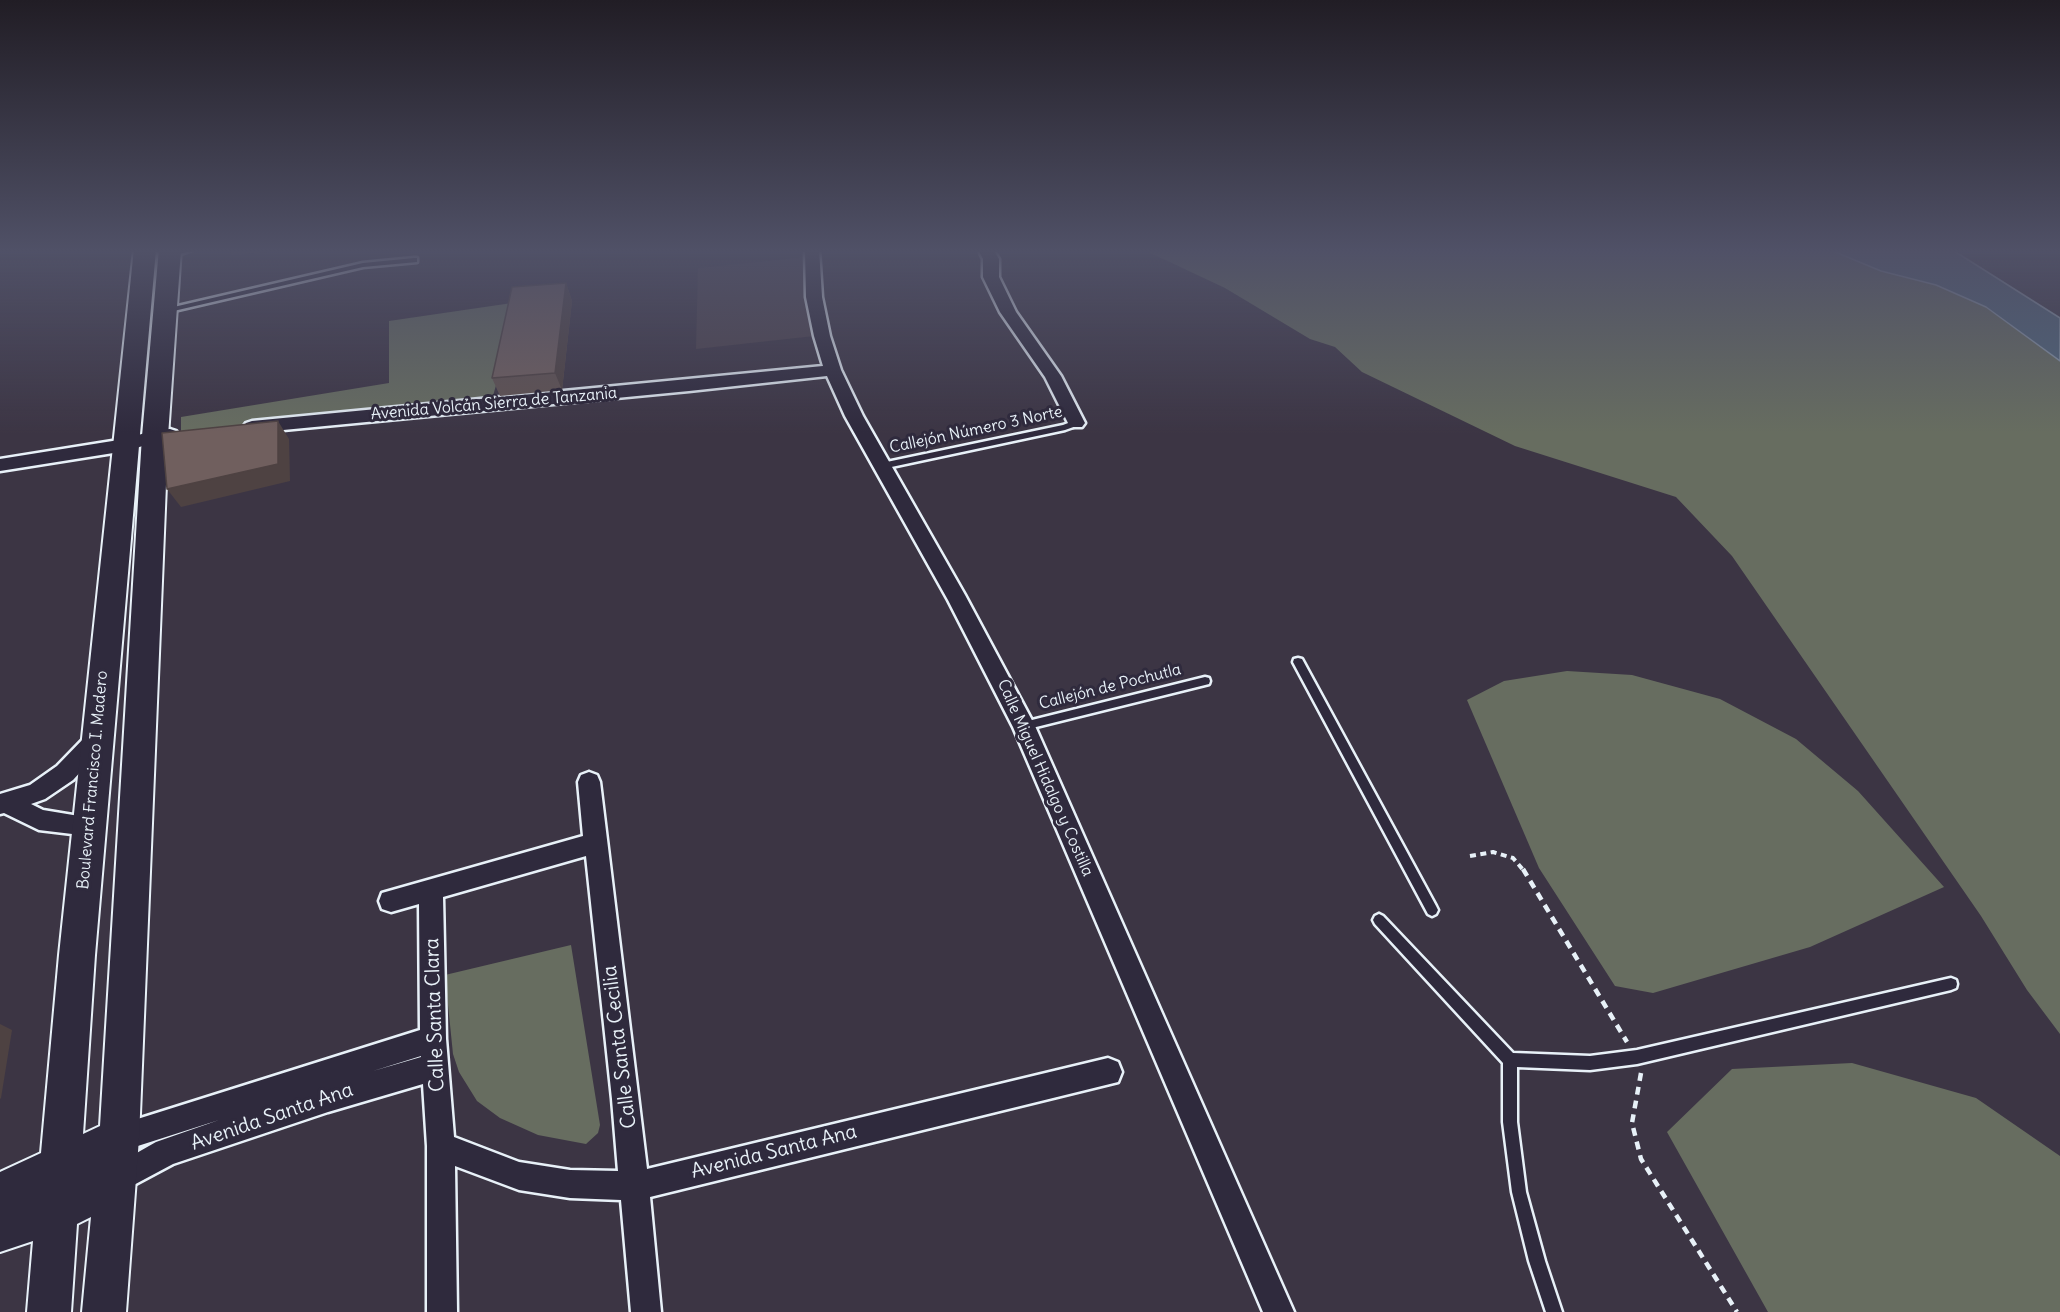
<!DOCTYPE html>
<html>
<head>
<meta charset="utf-8">
<style>
  body { margin:0 }
  canvas { display:block; background:#3c3544 }
</style>
</head>
<body>
<canvas width="2060" height="1312"></canvas>
<script>
const context = document.querySelector('canvas').getContext('2d');
context.lineJoin = 'round';
function fill(path, color) { context.fillStyle = color; context.fill(path, 'evenodd'); }
const shape = rows => new Path2D(rows.map(r => 'M' + r).join(''));
function strokePath(path, color, width, dash) { context.strokeStyle = color; context.lineWidth = width; context.lineCap = dash ? 'butt' : 'round'; context.setLineDash(dash || []); context.stroke(path); }
function write(font, color, halo, rows, align = 'center') {
  context.font = font + ' Delius,sans-serif'; context.lineWidth = 6; context.setLineDash([]); context.textBaseline = 'middle'; context.strokeStyle = halo; context.fillStyle = color; for (const [text, x, y, turn = 0] of rows) {
    context.save(); context.translate(x, y); context.rotate((+turn || 0) * Math.PI / 180); context.textAlign = isNaN(turn) ? turn : align; if (halo) context.strokeText(text, 0, 0); context.fillText(text, 0, 0); context.restore();
  }
}
const built = shape([
  [809,257,814,336,696,349,698,268]
]);
const green = shape([
  [1142,249,1828,249,1881,271,1936,285,1986,307,2060,361,2060,1034,2027,990,1981,916,1732,556,1676,497,1515,446,1362,372,1335,347,1310,339,1225,288],
  [512,303,502,365,492,399,181,434,181,417,389,383,389,321],
  [1567,671,1632,675,1720,699,1796,739,1858,791,1944,887,1810,947,1653,993,1615,986,1539,868,1467,700,1504,681],
  [571,945,600,1125,598,1133,586,1144,538,1135,500,1118,477,1101,459,1072,453,1054,445,975],
  [1852,1063,1976,1098,2060,1156,2060,1312,1768,1312,1667,1132,1732,1069]
]);
const water = shape([
  [1828,249,1951,249,2060,318,2060,361,1986,307,1936,285,1881,271,1828,249]
]);
const pathFar1 = shape([
  [1470,856,1493,852,1513,858,1524,871]
]);
const path = shape([
  [1523,869,1627,1042],
  [1641,1073,1632,1123,1641,1159,1737,1312]
]);
const lane = shape([
  [183,249,196,249,170,257,166,255,183,249],
  [414,258,417,258,417,262,363,267,165,313,161,311,165,309,363,263,414,258],
  [1076,420,1080,423,1079,425,1065,430,882,469,877,466,882,463,1063,425,1076,420],
  [1298,658,1302,659,1436,906,1438,910,1436,914,1432,916,1428,914,1293,662,1294,659,1298,658],
  [1205,677,1209,678,1210,681,1209,684,1205,685,1024,730,1020,729,1018,726,1020,723,1024,722,1205,677],
  [1379,914,1383,916,1513,1053,1590,1056,1637,1050,1951,978,1956,980,1957,984,1956,988,1951,990,1637,1064,1590,1070,1517,1067,1517,1122,1526,1192,1545,1261,1562,1312,1546,1312,1529,1261,1512,1192,1503,1122,1503,1063,1375,924,1373,920,1375,916,1379,914]
]);
const street = shape([
  [805,249,819,249,822,297,830,336,841,370,863,416,965,595,1035,726,1294,1312,1263,1312,1013,727,948,600,845,416,827,376,689,391,252,433,246,431,243,427,246,423,252,421,823,366,814,336,806,297,805,249],
  [978,249,993,249,999,259,999,277,1016,312,1061,376,1085,423,1082,427,1070,427,1045,377,1000,312,983,277,983,259,978,249],
  [170,429,176,431,179,435,176,439,156,442,126,451,0,471,0,459,125,439,155,430,170,429],
  [97,730,105,733,108,739,105,745,73,780,45,799,31,804,43,810,97,819,101,826,97,833,89,836,39,830,4,813,0,814,0,794,30,785,57,766,89,733,97,730],
  [589,772,597,775,600,782,647,1169,1108,1058,1118,1062,1122,1072,1118,1082,650,1197,661,1312,631,1312,621,1200,570,1198,519,1190,455,1166,457,1312,427,1312,427,1146,423,1084,328,1112,173,1164,115,1195,105,1191,101,1181,105,1171,156,1142,219,1120,119,1152,109,1148,105,1138,109,1128,420,1030,419,904,391,912,382,909,379,901,382,893,583,836,578,782,581,775,589,772],
  [586,856,612,1099,618,1171,570,1170,519,1162,454,1137,446,1039,443,897,586,856],
  [421,1056,421,1057,373,1071,421,1056]
]);
const secondary = shape([
  [134,249,156,249,95,955,83,1134,100,1126,142,436,159,249,181,249,168,436,139,1138,126,1312,82,1312,91,1217,77,1224,71,1312,27,1312,33,1241,0,1252,0,1172,41,1153,59,955,134,249]
]);
const wall = shape([
  [229,249,307,249,232,255],
  [566,283,572,301,562,390,500,396,492,378]
]);
const shadedWall = shape([
  [566,283,572,301,562,390,555,373],
  [278,421,289,439,290,481,181,507,167,489],
  [0,1024,12,1030,1,1098,0,1099]
]);
const building = shape([
  [566,283,555,373,492,378,512,287,566,283],
  [278,421,278,464,167,489,162,433,278,421]
]);
const streetNames = [
  ["Avenida Volcán Sierra de Tanzania",494,404,-5],
  ["Callejón Número 3 Norte",976,430,-12],
  ["Callejón de Pochutla",1110,687,-14],
  ["Calle Miguel Hidalgo y Costilla",1045,778,66],
  ["Boulevard Francisco I. Madero",93,780,-85]
];
const nearStreetnames = [
  ["Calle Santa Clara",435,1015,-92],
  ["Calle Santa Cecilia",620,1047,-97],
  ["Avenida Santa Ana",272,1117,-19],
  ["Avenida Santa Ana",774,1152,-14]
];
fill(built, '#4c424c');
fill(green, '#676d60');
fill(water, '#4e6479');
strokePath(water, '#8c9cac', 1.5);
strokePath(lane, '#e8f1f8', 5);
strokePath(street, '#e8f1f8', 5);
strokePath(secondary, '#e8f1f8', 4);
strokePath(pathFar1, '#e8f1f8', 4, [6, 4.5]);
strokePath(path, '#e8f1f8', 4.5, [8, 6]);
fill(lane, '#2f2a3d');
fill(street, '#2f2a3d');
fill(secondary, '#2f2a3d');
fill(wall, '#605251');
fill(shadedWall, '#4e4242');
fill(building, '#705f5e');
strokePath(building, '#4e4242', 1.5);
const sky = context.createLinearGradient(0, 0, 0, 433);
sky.addColorStop(0, '#211d25');
sky.addColorStop(0.58, '#505167');
sky.addColorStop(1, '#50516700');
context.fillStyle = sky;
context.fillRect(0, 0, 2060, 433);
write('16px', '#e8f1f8', '#2f2a3d', streetNames);
write('20px', '#e8f1f8', '#2f2a3d', nearStreetnames);
</script>
</body>
</html>
